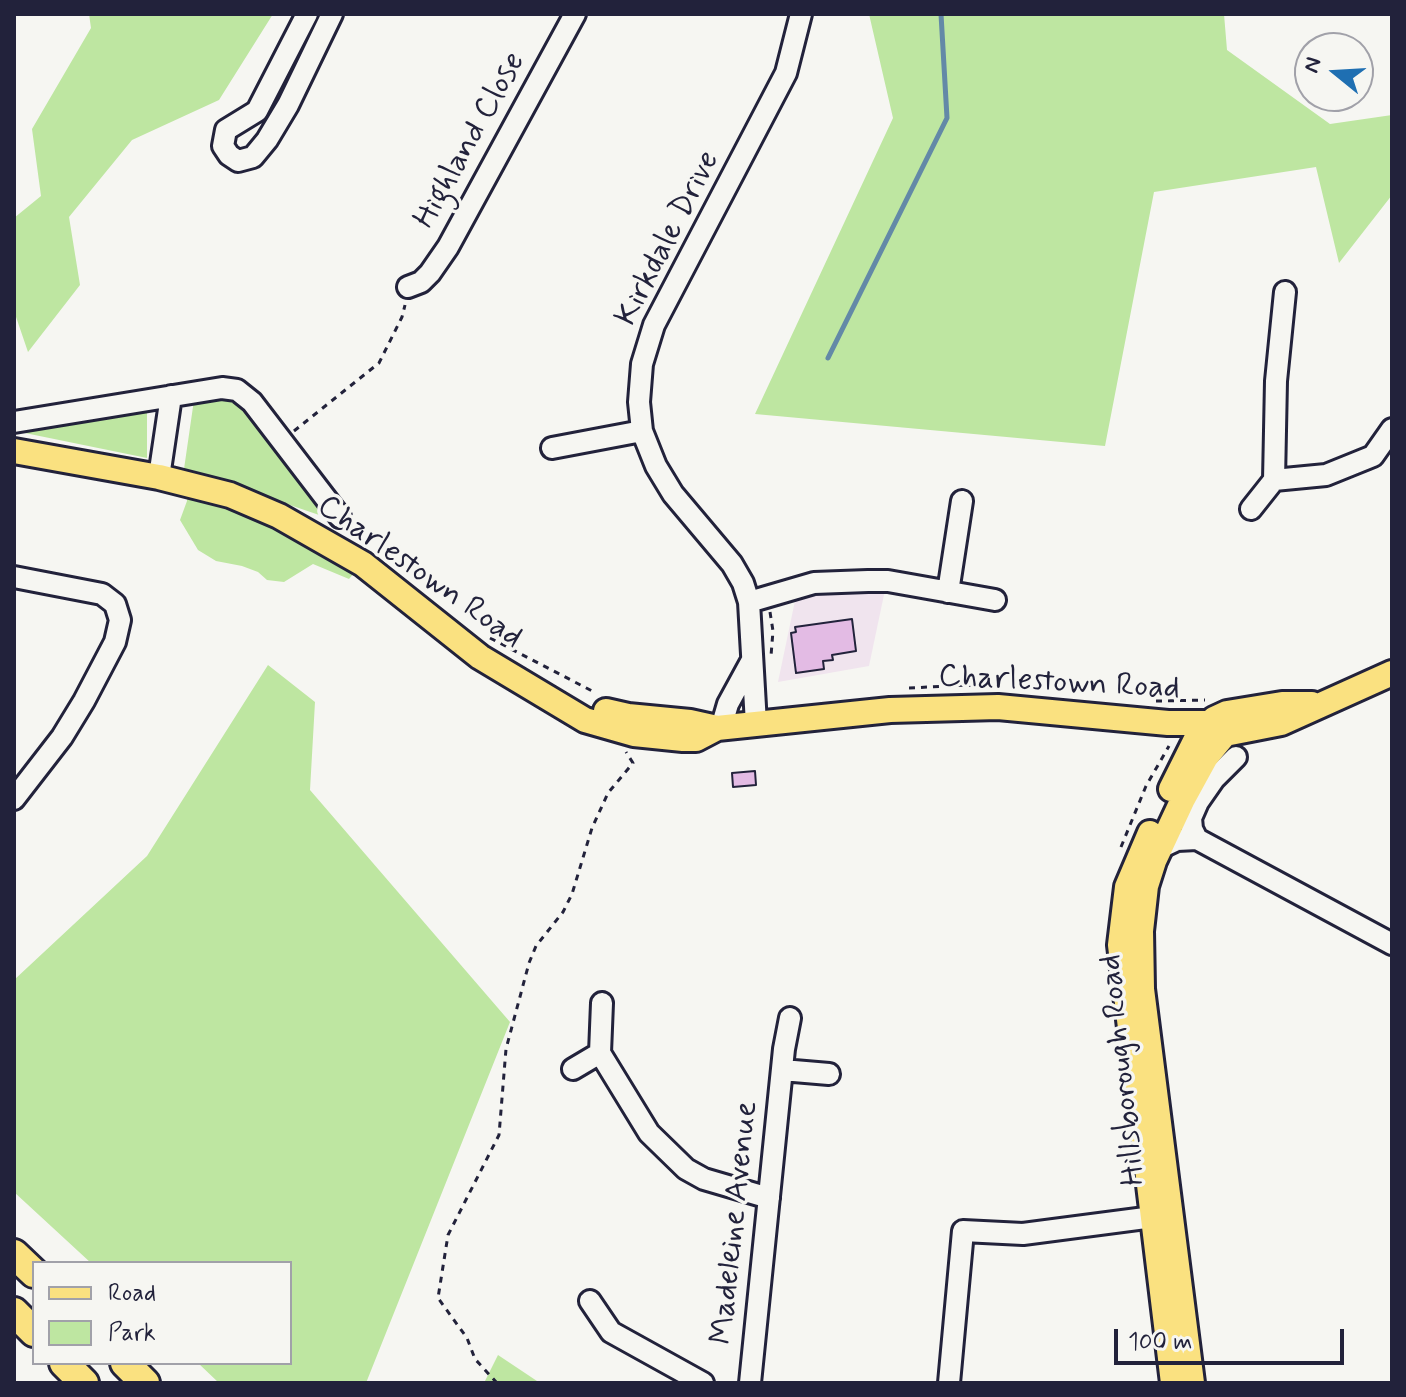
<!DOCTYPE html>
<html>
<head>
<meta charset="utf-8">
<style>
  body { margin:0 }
  #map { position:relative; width:1406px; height:1397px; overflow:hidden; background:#f6f6f2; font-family:Mynerve,sans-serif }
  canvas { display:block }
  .frame { position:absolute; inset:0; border:16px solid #22223b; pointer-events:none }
  .legend { position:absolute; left:32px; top:1261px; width:260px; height:104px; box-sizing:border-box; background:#f6f6f2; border:2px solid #a1a1a9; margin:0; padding:10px 14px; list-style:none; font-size:24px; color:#22223b }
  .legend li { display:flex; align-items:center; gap:16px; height:40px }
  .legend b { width:40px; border:2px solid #a1a1a9 }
  .north { position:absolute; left:1294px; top:32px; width:80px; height:80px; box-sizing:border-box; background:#f6f6f2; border:2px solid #a1a1a9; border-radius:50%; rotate:288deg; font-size:22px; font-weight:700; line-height:32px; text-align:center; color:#22223b }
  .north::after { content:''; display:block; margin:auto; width:28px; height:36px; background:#1f6fb2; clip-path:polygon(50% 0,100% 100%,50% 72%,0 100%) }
  .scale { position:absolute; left:1114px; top:1329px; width:230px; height:36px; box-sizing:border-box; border:4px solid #22223b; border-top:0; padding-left:10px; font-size:24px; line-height:28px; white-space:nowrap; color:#22223b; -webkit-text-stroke:6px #f6f6f2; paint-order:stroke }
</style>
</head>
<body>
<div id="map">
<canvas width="1406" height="1397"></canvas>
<div class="frame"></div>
<ul class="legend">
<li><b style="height:10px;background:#fae180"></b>Road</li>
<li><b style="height:22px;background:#bee6a1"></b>Park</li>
</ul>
<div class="north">N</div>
<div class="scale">100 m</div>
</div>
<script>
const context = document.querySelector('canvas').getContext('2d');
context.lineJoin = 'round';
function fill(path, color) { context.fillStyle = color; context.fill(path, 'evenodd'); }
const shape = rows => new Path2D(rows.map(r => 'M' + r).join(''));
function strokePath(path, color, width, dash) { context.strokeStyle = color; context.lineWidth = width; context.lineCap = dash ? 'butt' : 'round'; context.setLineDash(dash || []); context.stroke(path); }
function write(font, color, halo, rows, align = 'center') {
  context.font = font + ' Mynerve,sans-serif'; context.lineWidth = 7; context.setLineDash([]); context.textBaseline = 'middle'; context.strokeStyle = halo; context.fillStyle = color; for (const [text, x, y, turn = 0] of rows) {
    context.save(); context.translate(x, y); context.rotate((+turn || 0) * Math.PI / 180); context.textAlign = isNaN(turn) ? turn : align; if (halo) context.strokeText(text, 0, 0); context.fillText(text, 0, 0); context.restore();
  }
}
const built = shape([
  [885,590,869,666,778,682,796,596]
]);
const green = shape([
  [89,14,273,14,219,100,132,140,69,217,80,285,28,352,14,311,14,218,41,196,32,129,91,28],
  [869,14,1224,14,1227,50,1330,124,1392,115,1392,195,1339,263,1316,167,1154,192,1105,446,755,414,893,118],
  [195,393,243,395,328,518,184,469],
  [147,407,147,458,20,432],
  [187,494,229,501,353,568,354,573,349,579,313,564,284,582,267,580,258,572,242,566,216,561,198,550,180,520,187,501],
  [268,665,315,702,310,790,510,1022,366,1383,219,1383,198,1363,290,1363,290,1263,91,1263,14,1192,14,980,147,856],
  [498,1355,540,1383,484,1383]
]);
const stream = shape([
  [828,358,947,118,941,14]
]);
const building = shape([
  [852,619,856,651,832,655,833,660,823,661,824,669,796,673,791,633,796,632,795,627,852,619],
  [755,771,756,785,733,787,732,773,755,771]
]);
const path = shape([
  [294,431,379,363,402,317,405,305],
  [770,612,773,631,771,656],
  [490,638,596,693],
  [909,688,967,685,985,687],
  [1156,701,1205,700],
  [1121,847,1146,786,1169,746],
  [497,1383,475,1359,467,1338,438,1298,448,1235,499,1135,506,1049,529,963,536,946,563,912,572,894,592,828,608,793,633,763,626,752]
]);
const minor = shape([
  [307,14,257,111,226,130,223,146,229,155,238,161,253,157,267,140,288,105,332,14],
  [408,287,421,282,430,273,448,247,575,14],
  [1285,292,1276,381,1274,480,1326,475,1373,456,1392,429],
  [14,422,222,388,237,390,252,402,340,517],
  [552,448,642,431],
  [159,477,171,396],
  [1251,509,1274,480],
  [14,577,102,594,115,604,120,620,115,642,84,701,62,737,14,799],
  [948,592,962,501],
  [749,602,814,583,868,581,888,581,995,600],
  [756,724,749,602,743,583,732,564,673,494,656,466,642,431,639,402,642,364,654,325,786,73,801,14],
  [721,728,728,704,752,660],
  [1197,839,1192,829,1191,818,1198,802,1214,779,1236,757],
  [1160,848,1177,840,1197,839,1392,944],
  [602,1003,600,1053,649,1133,686,1169,704,1179,769,1198],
  [573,1069,600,1053],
  [782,1070,829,1074],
  [590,1301,611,1332,703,1383],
  [750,1383,784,1049,790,1018],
  [949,1383,963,1231,1023,1234,1153,1217]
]);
const major = shape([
  [14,451,159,477,230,495,279,516,363,564,480,657,585,720,634,734,683,739,696,739,717,728],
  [606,711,628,716,690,722,717,728,890,710,998,707,1168,723,1208,723,1216,729],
  [1171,789,1199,733,1214,719,1227,713,1282,704,1312,704],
  [1150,833,1127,887,1120,945,1173,1383],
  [1192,1383,1142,989,1141,931,1146,886,1154,861,1183,799,1206,757,1225,734,1281,723,1392,673]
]);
const highway = shape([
  [14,1254,34,1273],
  [14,1312,34,1332],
  [64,1363,84,1383],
  [125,1363,145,1383]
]);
const streetNames = [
  ["Highland Close",471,141,-61],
  ["Kirkdale Drive",669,239,-63],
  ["Charlestown Road",419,573,35],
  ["Charlestown Road",1059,684,3],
  ["Hillsborough Road",1124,1070,-96],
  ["Madeleine Avenue",736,1223,-84]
];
fill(built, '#f0e4ee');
fill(green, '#bee6a1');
strokePath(stream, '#6389a7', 5);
fill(building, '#e3bbe4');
strokePath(building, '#22223b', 2);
strokePath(minor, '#22223b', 26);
strokePath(major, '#22223b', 30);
strokePath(highway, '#22223b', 34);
strokePath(path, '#22223b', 3, [6, 6]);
strokePath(minor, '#f6f6f2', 20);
strokePath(major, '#fae180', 24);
strokePath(highway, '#fae180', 28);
write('32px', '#22223b', '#f6f6f2', streetNames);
</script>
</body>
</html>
